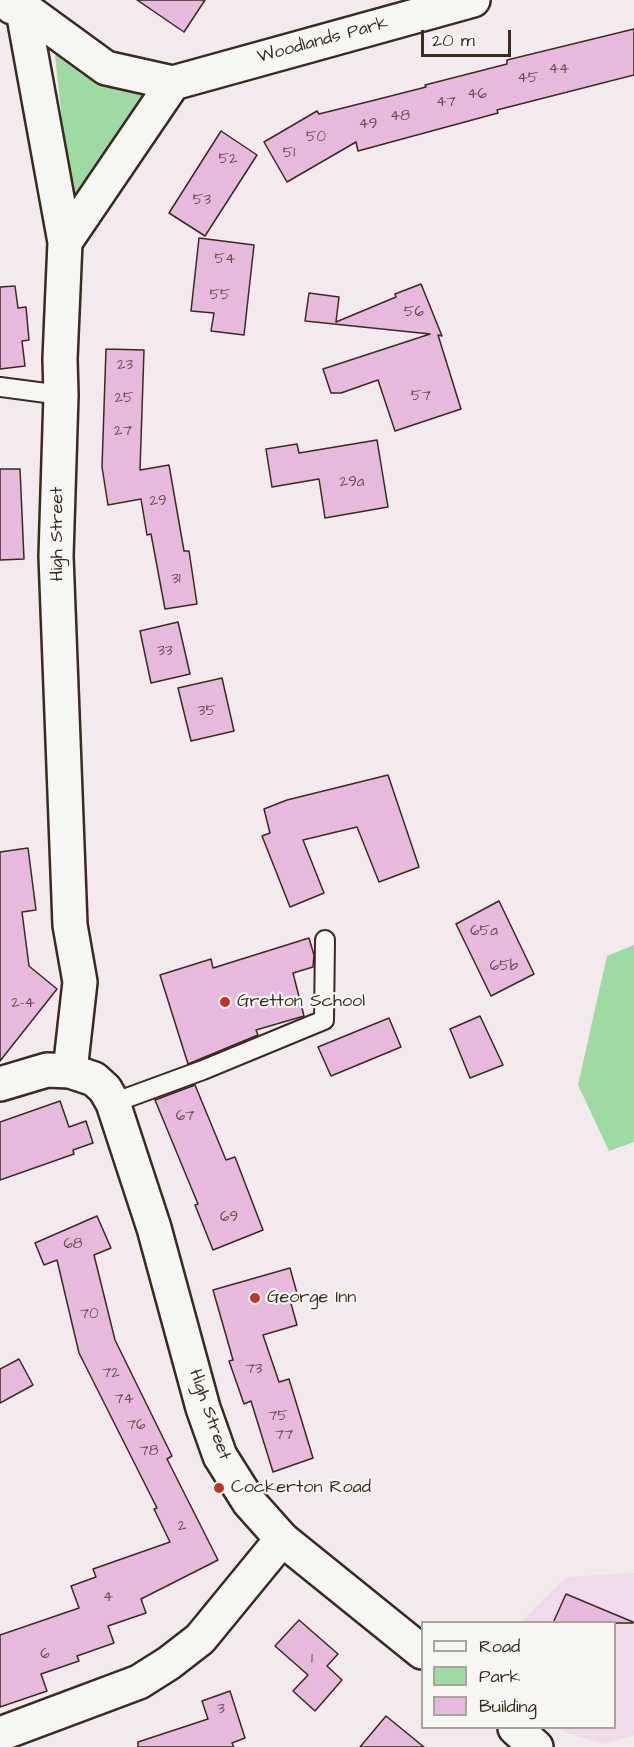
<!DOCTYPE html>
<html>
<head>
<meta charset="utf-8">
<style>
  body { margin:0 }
  #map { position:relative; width:634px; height:1747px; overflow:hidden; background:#f3eaee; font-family:"Architects Daughter",sans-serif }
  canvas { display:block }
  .legend { position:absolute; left:421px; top:1621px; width:195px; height:108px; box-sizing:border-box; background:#f6f6f2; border:2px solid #aba49d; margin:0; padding:8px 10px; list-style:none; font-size:18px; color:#3b2a1e }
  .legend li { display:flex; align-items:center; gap:12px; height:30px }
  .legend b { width:30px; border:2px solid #aba49d }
  .scale { position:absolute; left:421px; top:30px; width:90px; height:27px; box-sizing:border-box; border:3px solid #3b2a1e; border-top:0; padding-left:8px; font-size:18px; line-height:21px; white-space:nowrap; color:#3b2a1e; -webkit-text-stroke:4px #f6f6f2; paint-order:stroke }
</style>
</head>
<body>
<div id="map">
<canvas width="634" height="1747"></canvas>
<ul class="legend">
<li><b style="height:8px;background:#f6f6f2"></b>Road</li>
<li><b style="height:16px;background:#9edba2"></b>Park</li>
<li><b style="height:16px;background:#e7b9dc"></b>Building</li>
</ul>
<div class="scale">20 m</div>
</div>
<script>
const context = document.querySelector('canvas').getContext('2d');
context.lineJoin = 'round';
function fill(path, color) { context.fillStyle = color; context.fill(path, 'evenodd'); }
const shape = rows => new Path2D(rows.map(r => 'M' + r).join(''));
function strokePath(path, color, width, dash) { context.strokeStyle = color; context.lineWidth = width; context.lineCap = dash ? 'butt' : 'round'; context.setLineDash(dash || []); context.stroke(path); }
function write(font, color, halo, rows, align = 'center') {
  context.font = font + ' "Architects Daughter",sans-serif'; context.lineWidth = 4.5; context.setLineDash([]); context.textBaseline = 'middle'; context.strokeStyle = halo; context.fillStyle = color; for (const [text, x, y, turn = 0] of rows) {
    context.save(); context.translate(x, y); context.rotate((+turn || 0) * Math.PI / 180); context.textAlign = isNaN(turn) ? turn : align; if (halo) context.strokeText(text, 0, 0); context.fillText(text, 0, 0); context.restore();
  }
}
const built = shape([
  [634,1573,634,1735,604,1744,567,1733,561,1728,614,1728,614,1622,521,1622,566,1577]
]);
const green = shape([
  [55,55,68,60,85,73,154,97,72,213],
  [634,945,634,1142,609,1151,578,1085,607,956]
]);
const building = shape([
  [137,0,205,0,184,32,137,0],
  [634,29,634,75,497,110,498,113,358,151,356,142,287,182,264,142,317,111,319,114,379,99,426,87,425,85,507,64,507,60,634,29],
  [221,131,257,155,205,236,169,213,221,131],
  [199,238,254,245,244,335,211,331,214,313,191,311,199,238],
  [421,284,442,336,438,335,461,409,395,431,378,380,341,393,331,393,323,369,430,334,305,321,309,293,339,297,336,322,396,297,395,294,421,284],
  [15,286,18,308,26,307,29,340,22,341,25,366,0,369,0,287,15,286],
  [106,349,144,350,140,470,169,465,184,551,189,551,197,604,165,609,151,534,147,535,141,499,108,505,102,467,106,349],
  [377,440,388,507,325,518,319,479,272,487,266,449,297,444,299,453,377,440],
  [0,469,20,469,24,559,0,560,0,469],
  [178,622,190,674,151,683,140,631,178,622],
  [222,678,234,731,191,741,178,688,222,678],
  [388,775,419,867,379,882,357,827,303,840,324,893,290,907,262,836,270,833,264,809,287,800,388,775],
  [28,848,36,910,22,912,29,966,57,989,0,1061,0,852,28,848],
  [499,901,534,974,491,996,456,924,499,901],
  [309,938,314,955,313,967,293,973,304,1016,256,1030,258,1035,188,1064,160,975,211,959,213,968,309,938],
  [480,1016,503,1065,470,1078,450,1029,480,1016],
  [389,1018,401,1047,331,1076,318,1047,389,1018],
  [195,1085,226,1160,235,1157,263,1230,213,1250,195,1205,198,1204,155,1100,195,1085],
  [60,1101,69,1127,86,1121,93,1143,73,1150,74,1154,0,1180,0,1122,60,1101],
  [97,1216,111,1248,94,1255,115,1340,172,1456,167,1459,218,1560,141,1599,146,1613,108,1626,114,1643,77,1656,79,1661,41,1674,47,1691,0,1707,0,1635,79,1608,71,1586,96,1577,93,1569,170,1542,154,1509,157,1508,79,1353,57,1260,44,1265,35,1243,97,1216],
  [290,1268,298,1297,290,1300,297,1325,263,1335,279,1382,289,1379,313,1458,273,1472,251,1401,244,1404,229,1361,233,1360,213,1290,290,1268],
  [19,1359,33,1385,0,1403,0,1369,19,1359],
  [566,1594,633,1622,633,1623,553,1623,566,1594],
  [299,1620,338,1654,327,1666,342,1680,315,1711,293,1691,308,1675,275,1646,299,1620],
  [230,1691,245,1738,232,1743,234,1747,138,1747,138,1742,208,1719,202,1701,230,1691],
  [386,1716,424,1747,360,1747,386,1716]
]);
const lane = shape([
  [0,387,61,395],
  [113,1103,203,1070,324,1020,325,940]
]);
const street = shape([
  [21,0,65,242,60,359,61,395,56,556,70,925,80,982,70,1071],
  [12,7,22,7,106,68,173,83,473,0],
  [65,242,173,83],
  [0,1734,139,1682,169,1663,200,1639,282,1539]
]);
const secondary = shape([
  [0,1084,47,1070,70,1071,94,1079,105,1089,113,1103,154,1228,203,1408,220,1456,249,1502,282,1539,422,1652],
  [515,1728,536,1747]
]);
const markers = [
  [225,1002,6,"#c8321e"],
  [255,1298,6,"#c8321e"],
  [219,1488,6,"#c8321e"]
];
const numberNames = [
  ["44",559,70],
  ["45",528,79],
  ["46",477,95],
  ["47",446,103],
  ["48",400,117],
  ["49",368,125],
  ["50",316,138],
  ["51",289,154],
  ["52",228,160],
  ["53",202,201],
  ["54",225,260],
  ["55",220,296],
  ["56",414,313],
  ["23",125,366],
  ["57",421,397],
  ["25",124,399],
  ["27",123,432],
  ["29a",352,483],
  ["29",158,502],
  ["31",176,580],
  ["33",165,652],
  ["35",207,712],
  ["65a",484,932],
  ["65b",504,967],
  ["2-4",23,1004],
  ["67",185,1117],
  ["69",229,1218],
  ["68",73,1245],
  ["70",89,1315],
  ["73",254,1370],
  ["72",111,1374],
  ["74",124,1400],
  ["75",278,1417],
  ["76",136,1426],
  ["77",284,1436],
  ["78",149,1452],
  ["2",182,1527],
  ["4",108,1598],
  ["6",45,1655],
  ["1",312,1660],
  ["3",221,1710]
];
const streetNames = [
  ["Woodlands Park",323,41,-15],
  ["High Street",58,534,-90],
  ["High Street",209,1415,71]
];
const poiNames = [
  ["Gretton School",237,1002],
  ["George Inn",267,1298],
  ["Cockerton Road",231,1488]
];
fill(built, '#efdbe9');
fill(green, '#9edba2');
fill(building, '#e7b9dc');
strokePath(building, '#3b2a1e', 1.5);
strokePath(lane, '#3b2a1e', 22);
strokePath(street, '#3b2a1e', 38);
strokePath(secondary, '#3b2a1e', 38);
strokePath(lane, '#f6f6f2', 18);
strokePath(street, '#f6f6f2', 33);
strokePath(secondary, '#f6f6f2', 33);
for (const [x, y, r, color] of markers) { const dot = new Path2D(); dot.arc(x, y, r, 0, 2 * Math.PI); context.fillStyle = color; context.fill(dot); strokePath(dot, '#f6f6f2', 2); }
write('15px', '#664e4e', null, numberNames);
write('18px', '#3b2a1e', '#f6f6f2', streetNames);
write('18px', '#3b2a1e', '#f6f6f2', poiNames, 'left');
</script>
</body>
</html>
